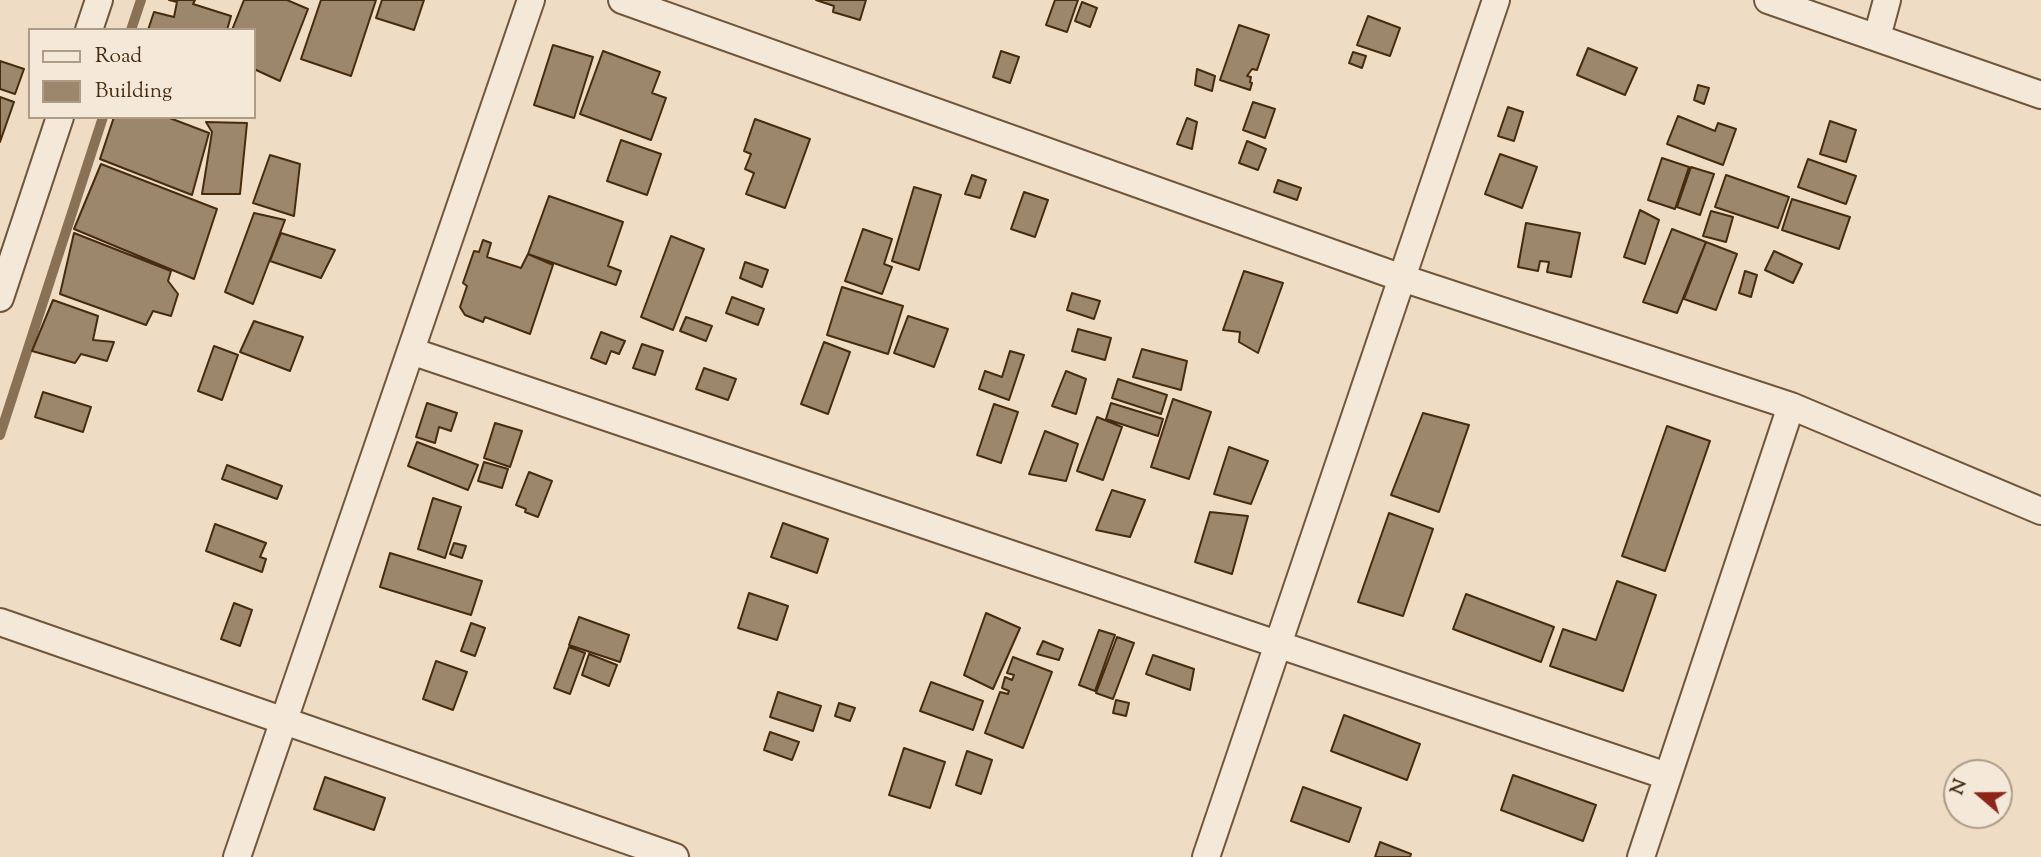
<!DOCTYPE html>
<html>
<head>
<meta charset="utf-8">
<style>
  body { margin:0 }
  #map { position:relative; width:2041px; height:857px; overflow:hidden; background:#eedcc4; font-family:"Sorts Mill Goudy",serif }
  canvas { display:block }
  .legend { position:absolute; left:28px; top:28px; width:228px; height:91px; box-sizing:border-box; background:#f4e8d9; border:2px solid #ae9c87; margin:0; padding:9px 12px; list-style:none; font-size:21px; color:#462b0d }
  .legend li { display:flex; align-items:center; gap:14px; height:35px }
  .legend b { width:35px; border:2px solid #ae9c87 }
  .north { position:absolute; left:1943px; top:759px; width:70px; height:70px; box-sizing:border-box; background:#f4e8d9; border:2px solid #ae9c87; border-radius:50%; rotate:290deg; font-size:19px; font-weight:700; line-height:28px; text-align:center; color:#462b0d }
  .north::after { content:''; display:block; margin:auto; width:24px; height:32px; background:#8f2418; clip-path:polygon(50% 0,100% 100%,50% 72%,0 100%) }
</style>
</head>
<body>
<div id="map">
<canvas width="2041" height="857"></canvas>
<ul class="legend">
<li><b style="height:9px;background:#f4e8d9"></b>Road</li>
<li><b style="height:19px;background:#9d876c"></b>Building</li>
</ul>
<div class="north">N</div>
</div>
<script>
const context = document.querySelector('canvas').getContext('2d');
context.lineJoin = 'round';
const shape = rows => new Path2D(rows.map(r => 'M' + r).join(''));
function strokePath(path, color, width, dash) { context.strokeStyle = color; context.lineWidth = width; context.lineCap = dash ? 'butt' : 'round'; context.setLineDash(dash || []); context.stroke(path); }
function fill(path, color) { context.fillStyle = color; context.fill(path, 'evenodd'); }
const stream = shape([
  [131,30,141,0],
  [0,435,103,117]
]);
const building = shape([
  [169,0,195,0,193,4,231,16,227,30,148,30,154,12,174,17,177,2,169,0],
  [244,0,287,0,308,9,280,81,254,69,254,30,232,30,244,0],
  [321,0,376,0,351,76,301,59,321,0],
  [382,0,424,0,414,30,376,18,382,0],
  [816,0,866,0,860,20,833,12,834,6,816,0],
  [1055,0,1078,0,1067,32,1046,25,1055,0],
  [1082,2,1097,8,1090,27,1075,21,1082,2],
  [1368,16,1400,28,1390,56,1357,45,1368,16],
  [1239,25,1269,35,1257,70,1252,69,1247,76,1251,77,1250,82,1252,83,1250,90,1220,80,1239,25],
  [553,45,593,57,574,118,534,105,553,45],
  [1588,48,1637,68,1625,95,1577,75,1588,48],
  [603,51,660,72,652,93,666,98,651,140,580,114,603,51],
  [1001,51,1019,57,1010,83,993,77,1001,51],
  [1353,52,1366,56,1362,68,1349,63,1353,52],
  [0,61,24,69,15,94,0,89,0,61],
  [1197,69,1215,76,1212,91,1195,85,1197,69],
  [1698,85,1709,88,1704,104,1694,100,1698,85],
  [0,97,14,102,0,142,0,97],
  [1253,102,1275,109,1265,138,1243,130,1253,102],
  [1508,107,1523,112,1514,141,1498,136,1508,107],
  [1678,116,1715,131,1718,123,1736,129,1723,165,1667,144,1678,116],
  [114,117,167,117,209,133,192,195,100,159,114,117],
  [1187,118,1197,122,1192,149,1177,144,1187,118],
  [755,119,810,139,785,208,746,194,754,173,745,169,751,154,744,151,755,119],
  [1830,121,1856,130,1846,162,1820,154,1830,121],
  [206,122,247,123,240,194,202,194,212,132,206,122],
  [621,140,661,154,647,195,607,181,621,140],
  [1247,141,1266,149,1258,170,1239,163,1247,141],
  [1500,154,1537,167,1522,208,1485,194,1500,154],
  [270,155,300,164,294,216,253,203,270,155],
  [1662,158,1689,167,1675,209,1648,200,1662,158],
  [1808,159,1856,176,1846,204,1798,187,1808,159],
  [101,164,217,209,194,279,74,229,101,164],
  [1691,167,1714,174,1700,215,1677,207,1691,167],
  [972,175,986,180,980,198,965,194,972,175],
  [1726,175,1789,197,1778,228,1715,207,1726,175],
  [1278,180,1301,188,1297,200,1274,192,1278,180],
  [914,187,941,195,919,270,892,261,914,187],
  [1024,192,1048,200,1035,237,1011,229,1024,192],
  [549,196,623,222,608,266,621,271,616,285,528,254,549,196],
  [1792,199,1850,217,1839,249,1782,230,1792,199],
  [1640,210,1659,220,1645,264,1624,257,1640,210],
  [1711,211,1733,217,1726,242,1703,236,1711,211],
  [254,213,285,220,253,304,225,292,254,213],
  [1526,223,1580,233,1571,277,1547,272,1549,262,1540,261,1538,271,1518,267,1526,223],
  [863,229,892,239,884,264,892,267,882,294,845,281,863,229],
  [1672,229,1706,242,1677,313,1643,302,1672,229],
  [74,233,171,271,168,281,178,294,171,316,153,311,146,325,60,294,74,233],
  [281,233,335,250,321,278,270,261,281,233],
  [671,236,704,249,673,330,641,317,671,236],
  [483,240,491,243,487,257,521,268,528,254,553,265,530,334,485,317,483,322,465,315,460,307,467,286,463,283,474,251,479,252,483,240],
  [1706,242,1737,254,1716,310,1684,299,1706,242],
  [1774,251,1802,264,1793,283,1765,270,1774,251],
  [745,262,768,270,762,287,740,278,745,262],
  [1244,271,1283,283,1258,353,1239,342,1240,332,1223,330,1244,271],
  [1745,271,1757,275,1751,297,1739,293,1745,271],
  [842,287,903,306,888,354,827,335,842,287],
  [1072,293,1100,301,1094,319,1067,310,1072,293],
  [732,297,764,309,758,325,726,313,732,297],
  [53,300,98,316,93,340,114,342,107,361,81,354,75,363,32,351,53,300],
  [908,316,948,329,934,367,894,353,908,316],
  [686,317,712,326,706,341,680,331,686,317],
  [254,321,303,337,290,371,240,352,254,321],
  [1078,329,1111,338,1105,360,1072,351,1078,329],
  [601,332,625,341,619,354,611,351,606,364,591,358,601,332],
  [824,342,850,352,828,414,801,404,824,342],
  [642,344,663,351,655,375,633,368,642,344],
  [214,346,238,355,222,400,198,391,214,346],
  [1142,349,1187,361,1181,390,1133,377,1142,349],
  [1010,351,1024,355,1009,400,979,389,985,371,1002,377,1010,351],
  [704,368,736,379,728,400,696,389,704,368],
  [1066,371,1086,379,1076,414,1052,406,1066,371],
  [1118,379,1167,395,1161,414,1112,398,1118,379],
  [43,392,91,407,83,432,35,417,43,392],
  [1173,399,1211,412,1189,479,1151,467,1173,399],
  [427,403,457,413,451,431,439,427,435,443,416,437,427,403],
  [1111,403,1163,419,1158,436,1106,419,1111,403],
  [994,404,1018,412,1001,463,977,455,994,404],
  [1423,413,1469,425,1439,512,1391,495,1423,413],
  [1097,417,1122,427,1103,480,1077,471,1097,417],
  [495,423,522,431,510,467,484,458,495,423],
  [1667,426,1710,441,1665,571,1622,556,1667,426],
  [1045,431,1078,444,1066,481,1029,474,1045,431],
  [417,442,478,465,468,490,408,466,417,442],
  [1229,447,1268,461,1251,504,1214,494,1229,447],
  [484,462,508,469,502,488,478,481,484,462],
  [227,465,282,486,277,499,222,479,227,465],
  [529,472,552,481,538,517,525,512,526,509,516,505,529,472],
  [1112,490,1145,500,1130,537,1096,530,1112,490],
  [433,498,461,507,445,558,418,549,433,498],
  [1210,512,1248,516,1232,574,1195,562,1210,512],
  [1389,513,1433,529,1403,616,1358,602,1389,513],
  [783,523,828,539,817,573,771,557,783,523],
  [215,524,266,543,260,557,266,559,262,572,206,551,215,524],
  [454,543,466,546,462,558,450,554,454,543],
  [390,553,482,581,471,615,380,587,390,553],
  [1617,581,1656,595,1623,691,1550,666,1563,629,1596,640,1617,581],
  [749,593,788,606,777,640,738,628,749,593],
  [1466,594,1554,627,1541,662,1453,629,1466,594],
  [234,603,252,610,240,646,221,639,234,603],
  [986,613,1020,628,993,689,964,675,986,613],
  [579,617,629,635,620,662,569,645,579,617],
  [471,623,485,628,475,656,461,651,471,623],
  [1099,630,1115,635,1095,691,1079,685,1099,630],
  [1117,637,1134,643,1113,699,1096,693,1117,637],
  [1043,641,1063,649,1059,660,1037,654,1043,641],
  [569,647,585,653,570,694,554,688,569,647],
  [589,654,617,665,609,686,582,675,589,654],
  [1153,655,1194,669,1190,690,1146,674,1153,655],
  [1013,657,1052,672,1023,748,985,733,1000,692,1008,694,1009,691,1002,688,1005,677,1012,680,1014,675,1007,673,1013,657],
  [436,661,467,672,453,710,423,699,436,661],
  [931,682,983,701,973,730,920,711,931,682],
  [778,692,821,706,813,731,770,717,778,692],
  [1116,700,1129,703,1126,716,1113,713,1116,700],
  [839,703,855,708,850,721,835,716,839,703],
  [1344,715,1420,744,1407,780,1331,751,1344,715],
  [770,732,799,742,792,760,764,750,770,732],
  [904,748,945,762,930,808,889,795,904,748],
  [967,751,992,760,981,794,956,785,967,751],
  [1513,775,1596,805,1583,841,1501,810,1513,775],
  [325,777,385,798,374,830,314,809,325,777],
  [1303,787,1361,808,1349,842,1291,821,1303,787],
  [1380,842,1411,854,1410,857,1375,857,1380,842]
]);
const street = shape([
  [622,0,1402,278,1791,406,2041,511],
  [1768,0,2041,95],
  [89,30,99,0],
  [1877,37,1887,0],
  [0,298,60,117],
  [411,351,1667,776],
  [0,622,675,857],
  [237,857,531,0],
  [1206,857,1496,0],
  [1641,857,1791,406]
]);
strokePath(stream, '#897156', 10);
fill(building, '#9d876c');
strokePath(building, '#462b0d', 2);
strokePath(street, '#70573b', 30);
strokePath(street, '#f4e8d9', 26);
</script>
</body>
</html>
